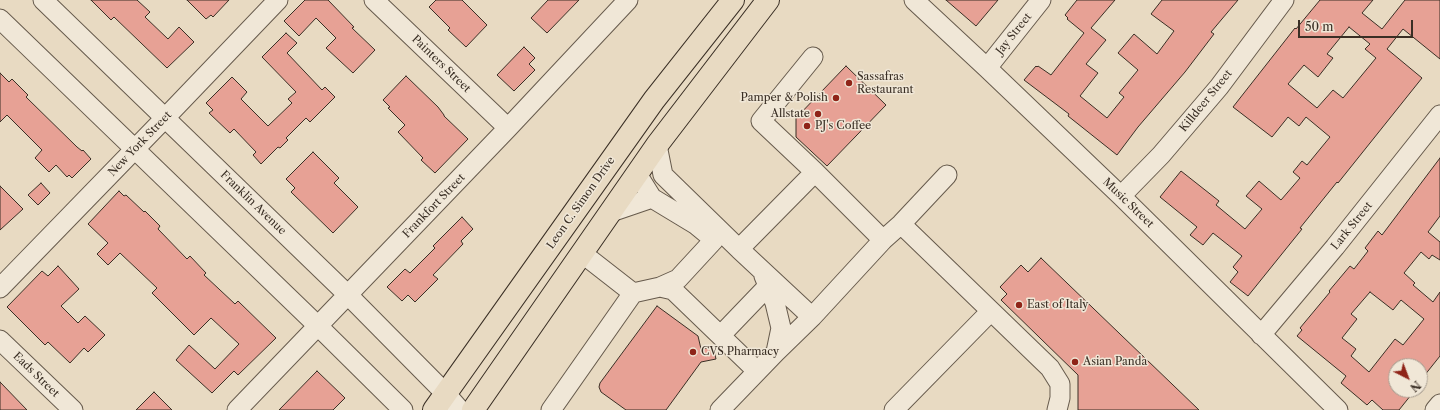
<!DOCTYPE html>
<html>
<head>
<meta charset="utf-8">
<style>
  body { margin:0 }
  #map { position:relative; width:1440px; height:410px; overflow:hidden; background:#e8dac2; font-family:"Libre Caslon Text",serif }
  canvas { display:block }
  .north { position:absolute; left:1388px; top:358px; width:40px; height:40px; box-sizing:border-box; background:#f0e7d7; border:1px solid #a79d90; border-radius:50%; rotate:138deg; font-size:11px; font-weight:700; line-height:16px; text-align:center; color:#3a2f25 }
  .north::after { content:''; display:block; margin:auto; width:14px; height:18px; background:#8f2418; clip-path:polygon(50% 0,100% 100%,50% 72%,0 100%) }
  .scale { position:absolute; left:1298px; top:20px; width:115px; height:18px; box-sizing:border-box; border:2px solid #3a2f25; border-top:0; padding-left:5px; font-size:12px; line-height:14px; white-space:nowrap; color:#3a2f25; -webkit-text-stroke:3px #f0e7d7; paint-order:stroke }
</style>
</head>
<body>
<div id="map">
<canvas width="1440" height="410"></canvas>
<div class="north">N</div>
<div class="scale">50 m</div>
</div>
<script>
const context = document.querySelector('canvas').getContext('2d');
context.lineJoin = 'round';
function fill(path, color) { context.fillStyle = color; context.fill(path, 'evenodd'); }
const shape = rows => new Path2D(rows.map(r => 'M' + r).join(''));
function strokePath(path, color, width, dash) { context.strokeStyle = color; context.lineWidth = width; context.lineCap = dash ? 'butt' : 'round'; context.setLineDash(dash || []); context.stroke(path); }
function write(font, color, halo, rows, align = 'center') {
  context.font = font + ' "Libre Caslon Text",serif'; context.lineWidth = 3; context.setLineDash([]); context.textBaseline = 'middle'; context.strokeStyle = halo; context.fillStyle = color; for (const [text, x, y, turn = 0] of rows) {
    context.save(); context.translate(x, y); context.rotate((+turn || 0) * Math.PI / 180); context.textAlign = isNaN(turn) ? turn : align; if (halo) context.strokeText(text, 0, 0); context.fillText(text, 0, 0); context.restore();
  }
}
const building = shape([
  [91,0,137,0,150,12,145,17,168,39,179,27,194,42,167,68,114,17,111,20,91,0],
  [187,0,229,0,213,17,211,15,206,19,187,0],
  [305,0,328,0,354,27,352,28,375,50,353,73,326,48,336,38,316,18,299,36,284,21,305,0],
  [436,0,462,0,487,25,466,47,448,30,450,28,429,7,436,0],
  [548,0,579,0,547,33,531,18,548,0],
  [946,0,998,0,976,26,946,0],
  [1077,0,1115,0,1091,28,1106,40,1086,64,1098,73,1080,96,1107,118,1124,97,1119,93,1138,70,1118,53,1134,34,1157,54,1174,31,1151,14,1162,0,1238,0,1211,32,1214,34,1185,72,1138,127,1117,155,1068,116,1069,114,1024,80,1036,66,1037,67,1038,66,1051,75,1084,33,1067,19,1068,18,1065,15,1077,0],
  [1320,0,1373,0,1362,13,1382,29,1405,0,1440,0,1440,59,1403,29,1387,49,1422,78,1338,183,1337,182,1300,228,1302,229,1248,296,1230,282,1238,272,1233,267,1242,256,1213,233,1203,245,1190,235,1197,227,1160,197,1181,171,1219,201,1216,205,1245,229,1262,209,1246,196,1259,181,1281,200,1300,178,1293,172,1302,161,1307,165,1330,137,1306,117,1299,126,1288,117,1272,137,1233,107,1295,28,1296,29,1320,0],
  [1349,27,1370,44,1365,49,1376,58,1343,98,1333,90,1317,108,1288,84,1304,65,1318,77,1333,58,1327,54,1349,27],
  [286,33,297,43,287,53,322,90,325,87,335,97,310,122,306,118,286,138,288,140,280,148,278,147,261,164,253,155,256,152,234,129,230,133,209,113,213,110,206,103,232,77,247,92,241,99,268,126,292,103,288,99,296,92,262,57,286,33],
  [524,47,535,58,529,64,535,70,514,91,497,75,524,47],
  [846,66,886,105,827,166,796,137,796,118,846,66],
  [0,73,9,82,12,79,28,95,26,97,77,147,82,151,83,150,91,159,72,178,69,175,67,177,56,165,49,172,35,158,42,150,7,115,0,122,0,73],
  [406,76,438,107,444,115,444,116,468,139,435,173,421,160,423,158,398,132,405,125,388,108,390,107,383,100,406,76],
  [313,152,339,178,334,183,358,207,333,233,291,192,295,188,286,179,313,152],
  [1440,158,1440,216,1428,232,1440,242,1440,260,1432,255,1429,259,1421,252,1404,273,1415,283,1413,285,1433,302,1440,292,1440,356,1420,381,1420,366,1396,366,1396,390,1415,390,1399,410,1383,410,1372,400,1367,405,1341,383,1346,376,1297,336,1302,330,1300,328,1330,292,1329,291,1350,266,1354,269,1368,251,1365,248,1378,231,1382,235,1440,158],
  [1370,292,1393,310,1401,300,1424,319,1403,345,1395,339,1369,372,1351,356,1356,349,1342,338,1357,319,1351,314,1370,292],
  [41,183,50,193,38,205,28,195,41,183],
  [0,186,23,209,0,230,0,186],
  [119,191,124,196,126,195,144,212,145,211,160,226,158,229,187,259,190,256,206,273,204,275,235,304,238,301,276,338,238,375,234,371,212,393,176,360,189,345,215,369,239,344,211,318,194,335,152,293,157,288,120,253,108,265,97,254,108,243,88,224,119,191],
  [462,217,473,229,461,241,463,244,433,275,438,279,415,302,408,295,402,301,387,287,405,269,410,273,435,248,433,246,462,217],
  [1041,258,1199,410,1078,410,1078,375,1001,300,1007,294,1000,287,1021,265,1028,272,1041,258],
  [58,266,79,289,61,306,78,323,85,316,105,335,88,352,84,348,70,363,48,342,45,345,7,307,42,271,48,276,58,266],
  [657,306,698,336,701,349,713,347,716,359,701,362,666,410,626,410,601,392,599,387,600,383,657,306],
  [317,371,345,398,333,410,279,410,317,371],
  [0,382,27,410,0,410,0,382],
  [154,392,172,410,136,410,154,392]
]);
const minor = shape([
  [43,0,348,295,446,394,460,410],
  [374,0,508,128],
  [914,0,987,68,1121,196,1338,410],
  [0,19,318,326,403,410],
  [813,57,761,121,815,172,883,240],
  [987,68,1041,0],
  [657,145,663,175,739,249,812,317],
  [637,174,652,198,695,224,712,238],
  [1121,196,1161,155,1219,87,1284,0],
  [611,212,652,198],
  [901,224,1050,368,1060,384,1060,398,1057,410],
  [739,249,815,172],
  [764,276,775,303,781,328,776,352],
  [660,287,678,279,714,240],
  [0,288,165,118,278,0],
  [633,293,660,287,673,290,757,371],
  [721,335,768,286],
  [1261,335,1335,247,1440,115],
  [0,340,73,410],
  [237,410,508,128,628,0],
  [551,410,633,293,583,254],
  [720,410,776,352,812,317,883,240,901,224,947,175],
  [894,410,991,311],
  [1435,410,1440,404]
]);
const major = shape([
  [434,410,654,100,733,0],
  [473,410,657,145,768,0]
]);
const markers = [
  [849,83,4,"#8f2418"],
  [836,98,4,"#8f2418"],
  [818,114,4,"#8f2418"],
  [807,126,4,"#8f2418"],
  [1019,305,4,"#8f2418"],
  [693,352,4,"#8f2418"],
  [1075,362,4,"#8f2418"]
];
const streetNames = [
  ["Jay Street",1014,34,-51],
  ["Painters Street",441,64,44],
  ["Killdeer Street",1206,101,-51],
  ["New York Street",140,144,-46],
  ["Franklin Avenue",253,203,44],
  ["Leon C. Simon Drive",581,203,-55],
  ["Music Street",1128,203,44],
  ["Frankfort Street",434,206,-46],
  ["Lark Street",1352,226,-51],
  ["Eads Street",36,375,44]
];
const poiNames = [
  ["Sassafras",857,77],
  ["Restaurant",857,90],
  ["Pamper & Polish",828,98,"right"],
  ["Allstate",810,114,"right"],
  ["PJ's Coffee",815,126],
  ["East of Italy",1027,305],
  ["CVS Pharmacy",701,352],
  ["Asian Panda",1083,362]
];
fill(building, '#e7a195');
strokePath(building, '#3a2f25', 1);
strokePath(minor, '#665a4c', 21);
strokePath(major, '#3a2f25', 24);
strokePath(minor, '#f0e7d7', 19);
strokePath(major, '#e8dac2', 22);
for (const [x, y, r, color] of markers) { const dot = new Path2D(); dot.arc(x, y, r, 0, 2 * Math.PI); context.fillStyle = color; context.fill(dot); strokePath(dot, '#f0e7d7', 1.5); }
write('11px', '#3a2f25', '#f0e7d7', streetNames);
write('11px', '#3a2f25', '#f0e7d7', poiNames, 'left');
</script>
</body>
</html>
